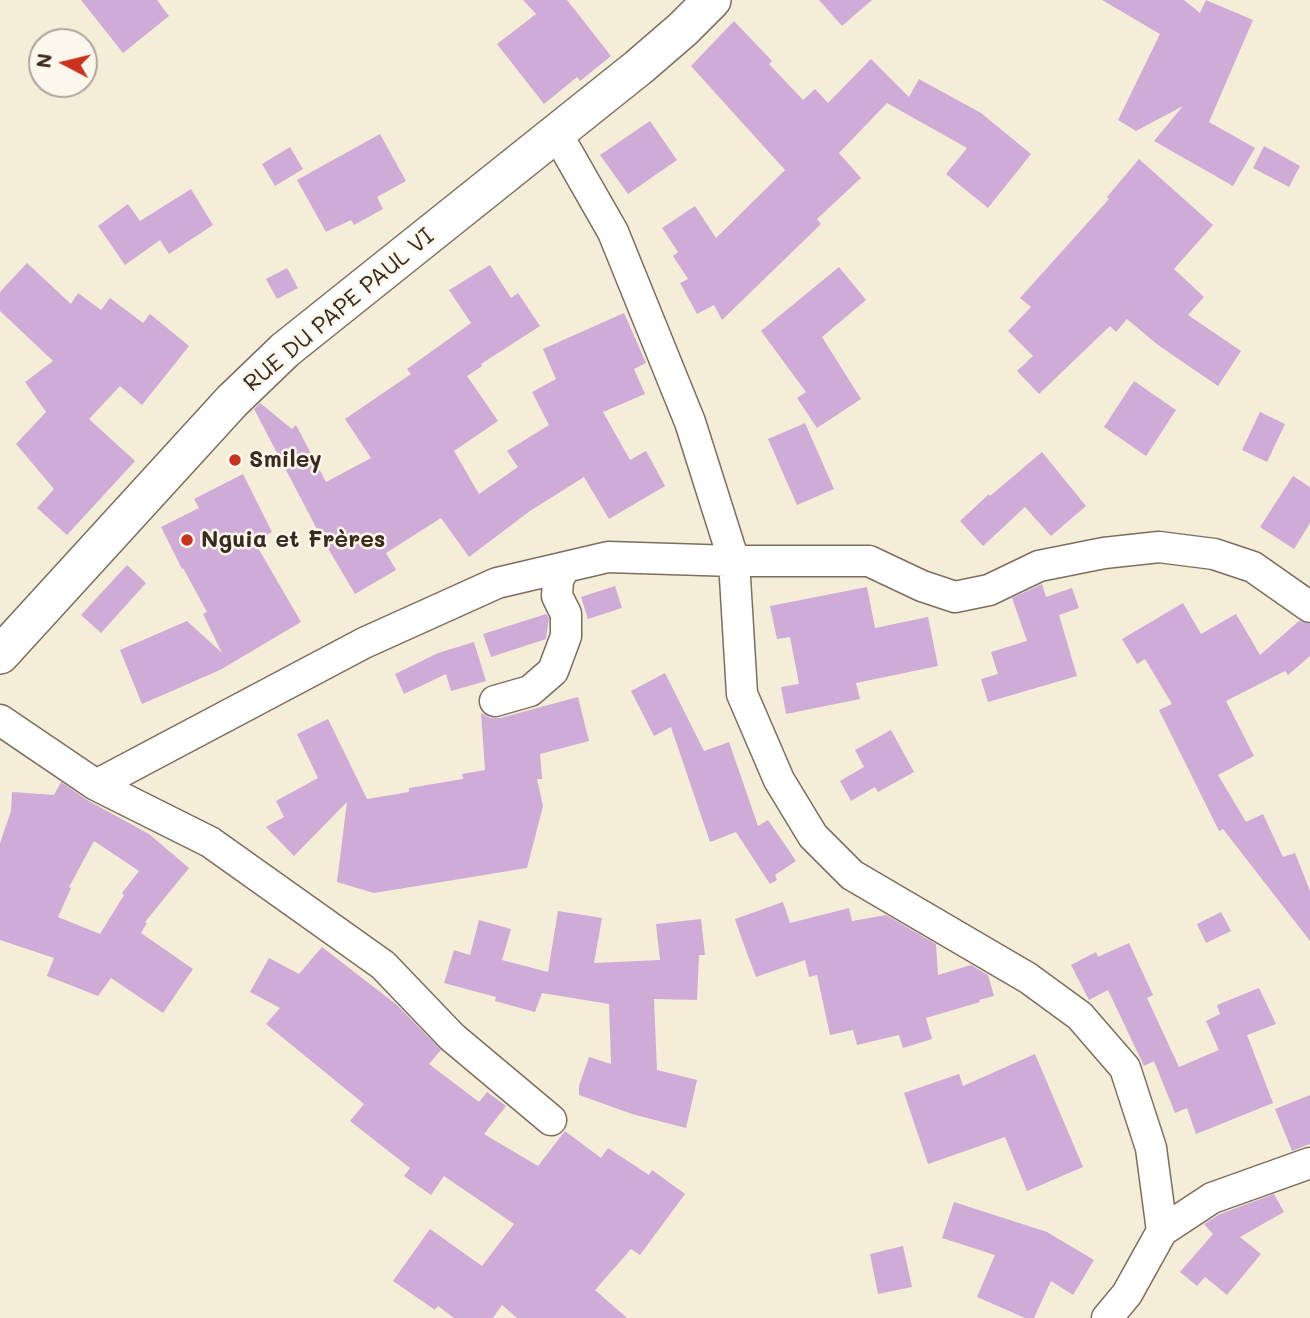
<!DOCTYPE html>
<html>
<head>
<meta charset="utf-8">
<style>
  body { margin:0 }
  #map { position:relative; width:1310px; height:1318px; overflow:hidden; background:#f4edd7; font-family:Mali,sans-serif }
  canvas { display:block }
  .north { position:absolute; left:28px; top:28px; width:70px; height:70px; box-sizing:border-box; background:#fbf7ec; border:2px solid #aea59a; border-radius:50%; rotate:277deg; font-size:19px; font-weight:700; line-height:28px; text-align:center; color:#3b2a1e }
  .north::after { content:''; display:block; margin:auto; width:24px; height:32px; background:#c8321e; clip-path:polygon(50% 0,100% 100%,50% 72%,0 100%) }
</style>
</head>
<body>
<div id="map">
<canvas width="1310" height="1318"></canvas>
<div class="north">N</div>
</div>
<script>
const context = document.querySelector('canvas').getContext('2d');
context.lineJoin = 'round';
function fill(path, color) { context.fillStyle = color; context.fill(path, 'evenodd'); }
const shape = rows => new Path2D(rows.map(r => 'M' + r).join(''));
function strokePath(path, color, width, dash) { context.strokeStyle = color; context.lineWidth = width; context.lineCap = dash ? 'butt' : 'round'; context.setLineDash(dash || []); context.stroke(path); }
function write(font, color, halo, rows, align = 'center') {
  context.font = font + ' Mali,sans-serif'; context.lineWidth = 5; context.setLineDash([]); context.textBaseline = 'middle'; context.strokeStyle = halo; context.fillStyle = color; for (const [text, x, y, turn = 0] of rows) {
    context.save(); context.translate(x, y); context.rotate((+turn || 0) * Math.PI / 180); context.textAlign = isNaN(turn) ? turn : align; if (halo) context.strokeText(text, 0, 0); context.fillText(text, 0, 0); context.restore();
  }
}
const building = shape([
  [81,0,157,0,169,16,123,53],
  [523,0,567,0,611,56,580,81,577,77,544,104,497,44,536,14],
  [819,0,872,0,842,26],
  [1102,0,1184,0,1200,13,1206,0,1253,20,1209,122,1255,148,1233,186,1154,141,1183,106,1136,131,1118,120,1160,34],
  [734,21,772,61,769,64,803,100,815,89,828,103,871,59,909,97,919,79,981,113,1031,154,988,208,946,174,967,148,887,103,839,153,861,178,817,219,821,224,722,320,714,305,697,314,680,283,688,279,673,256,678,252,662,228,695,206,716,238,785,170,691,66],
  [650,121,677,160,628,194,600,155],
  [380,134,406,181,377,197,383,209,354,225,351,220,326,232,297,180],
  [1264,146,1300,166,1289,187,1253,168],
  [290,147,303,169,275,186,262,164],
  [1139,159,1213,225,1174,269,1204,297,1188,315,1241,351,1218,386,1158,345,1127,319,1116,332,1110,326,1039,394,1017,371,1033,356,1008,331,1031,307,1020,298,1109,199,1107,197],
  [191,189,213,225,169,254,160,240,125,265,98,226,128,204,140,221],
  [27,263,71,304,78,293,101,310,110,298,143,323,150,314,189,346,142,405,120,386,89,419,135,461,67,535,37,508,54,489,16,444,46,412,25,382,53,361,0,311,0,292],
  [490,265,511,298,518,293,540,326,481,364,482,366,467,376,498,421,454,451,479,494,518,467,507,451,549,425,532,392,556,379,543,349,624,313,646,363,634,369,645,394,603,412,630,460,646,451,665,486,609,519,584,477,530,511,469,557,441,518,386,553,396,570,355,594,319,533,254,409,260,403,292,429,296,425,326,482,371,458,345,419,411,374,407,369,471,323,449,290],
  [839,267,866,300,822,337,861,399,817,428,797,398,806,392,761,331],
  [287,268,298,288,277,299,266,279],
  [1134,381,1176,410,1146,456,1104,427],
  [1260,412,1285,424,1267,462,1242,450],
  [805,423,834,489,797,505,768,439],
  [1042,452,1086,506,1051,536,1025,507,983,546,960,521,989,494,990,496],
  [243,474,272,532,254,541,301,622,220,670,142,704,120,650,187,621,222,653,203,614,207,612,183,568,182,569,161,527,199,508,194,499],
  [1293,476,1310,487,1310,523,1294,549,1260,527],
  [127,565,146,583,101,633,81,615],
  [1042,584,1046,597,1072,588,1079,608,1059,615,1077,676,988,702,981,679,998,674,991,652,1027,641,1012,598],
  [615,586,622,608,588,619,581,597],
  [867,587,875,628,928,617,938,666,856,683,860,699,786,714,781,687,799,684,790,637,777,639,770,606],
  [1183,603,1201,634,1236,614,1260,655,1299,621,1310,624,1310,656,1288,675,1285,671,1226,701,1254,756,1218,775,1246,822,1263,814,1283,857,1295,853,1310,891,1310,941,1223,829,1219,831,1159,710,1172,704,1145,659,1137,664,1122,639],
  [546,614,549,618,546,639,491,657,483,634],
  [474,642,486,681,451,691,446,674,404,694,395,674,438,653],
  [665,673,704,751,729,742,758,826,768,820,796,861,775,875,777,880,770,884,736,832,710,842,671,727,654,736,631,691],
  [578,697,589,741,540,754,542,779,537,779,543,806,527,868,374,893,337,882,347,802,294,856,266,827,284,817,276,801,318,778,297,734,328,719,367,799,409,792,409,788,463,779,462,774,485,770,481,713,490,718,500,718],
  [891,730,914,772,878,792,875,787,851,801,840,781,864,767,855,750],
  [61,782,87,800,149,834,189,868,145,922,147,923,141,933,193,969,163,1013,111,978,98,996,47,976,54,958,0,940,0,843,11,811,12,792,54,795],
  [94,841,139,871,122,893,124,895,100,934,58,917,71,888,69,887],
  [783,902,790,923,849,908,852,921,886,915,936,944,938,975,971,965,988,975,994,996,979,1000,980,1002,926,1018,932,1039,903,1048,899,1035,857,1045,853,1030,830,1035,817,975,809,977,805,960,756,977,741,937,735,919],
  [558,911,602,918,594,963,660,960,656,924,701,919,705,955,699,955,697,1000,654,999,657,1070,697,1080,686,1128,632,1114,579,1095,579,1086,589,1057,611,1064,609,1004,542,993,535,1012,495,1001,496,997,444,983,454,950,470,955,479,920,511,929,502,960,548,972],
  [1221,912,1231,931,1206,943,1197,924],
  [1129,943,1153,995,1147,998,1179,1067,1219,1050,1206,1021,1220,1014,1217,1005,1259,988,1276,1024,1247,1035,1273,1103,1196,1134,1187,1108,1175,1113,1154,1061,1144,1066,1108,990,1089,1000,1071,965,1096,952,1098,957],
  [322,947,397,1005,441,1050,429,1064,479,1102,487,1092,506,1106,484,1134,538,1166,565,1131,601,1158,608,1148,649,1175,652,1170,685,1194,640,1255,631,1249,595,1290,627,1318,517,1318,502,1305,493,1318,454,1318,438,1306,435,1310,393,1281,430,1229,482,1266,514,1224,444,1176,431,1195,404,1176,410,1168,350,1121,364,1104,266,1024,280,1008,250,992,269,958,299,974],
  [1035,1054,1083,1167,1027,1191,1005,1137,928,1164,904,1093,959,1074,963,1086],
  [1310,1095,1310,1144,1292,1151,1275,1109],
  [1274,1194,1284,1212,1240,1237,1261,1254,1227,1295,1205,1277,1197,1286,1180,1272,1213,1234,1204,1224,1220,1214],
  [954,1202,1047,1232,1094,1260,1073,1295,1051,1281,1034,1318,1025,1318,977,1297,995,1255,942,1238],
  [903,1246,912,1287,878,1294,870,1254]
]);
const minor = shape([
  [557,134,613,232,690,422,734,561,742,694,779,780,813,836,852,875,1028,978,1080,1016,1125,1068,1151,1148,1162,1231,1127,1294,1107,1318],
  [495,701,530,691,553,671,566,636,566,614,557,596,558,580,565,567],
  [0,720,96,785,210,842,383,965,452,1037,551,1120],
  [96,785,364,643,497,583,608,557,734,561,869,561,922,586,955,597,989,590,1039,566,1104,553,1159,547,1214,554,1253,567,1310,607],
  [1162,1231,1212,1198,1310,1163]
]);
const tertiary = shape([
  [0,655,232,401,285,350,639,67,683,29,712,0]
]);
const markers = [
  [235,460,7,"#c8321e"],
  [187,540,7,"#c8321e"]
];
const streetNames = [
  ["RUE DU PAPE PAUL VI",339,310,-40]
];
const poiNames = [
  ["Smiley",249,460],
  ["Nguia et Frères",201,540]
];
fill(building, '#cfacd8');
strokePath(minor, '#7c6e5f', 33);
strokePath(tertiary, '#7c6e5f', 40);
strokePath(minor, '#fff', 30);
strokePath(tertiary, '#fff', 37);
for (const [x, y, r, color] of markers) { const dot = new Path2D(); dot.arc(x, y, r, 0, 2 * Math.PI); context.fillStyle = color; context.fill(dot); strokePath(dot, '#fbf7ec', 2.5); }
write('23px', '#3b2a1e', '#fbf7ec', streetNames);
write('bold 23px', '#3b2a1e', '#fbf7ec', poiNames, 'left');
</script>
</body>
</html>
